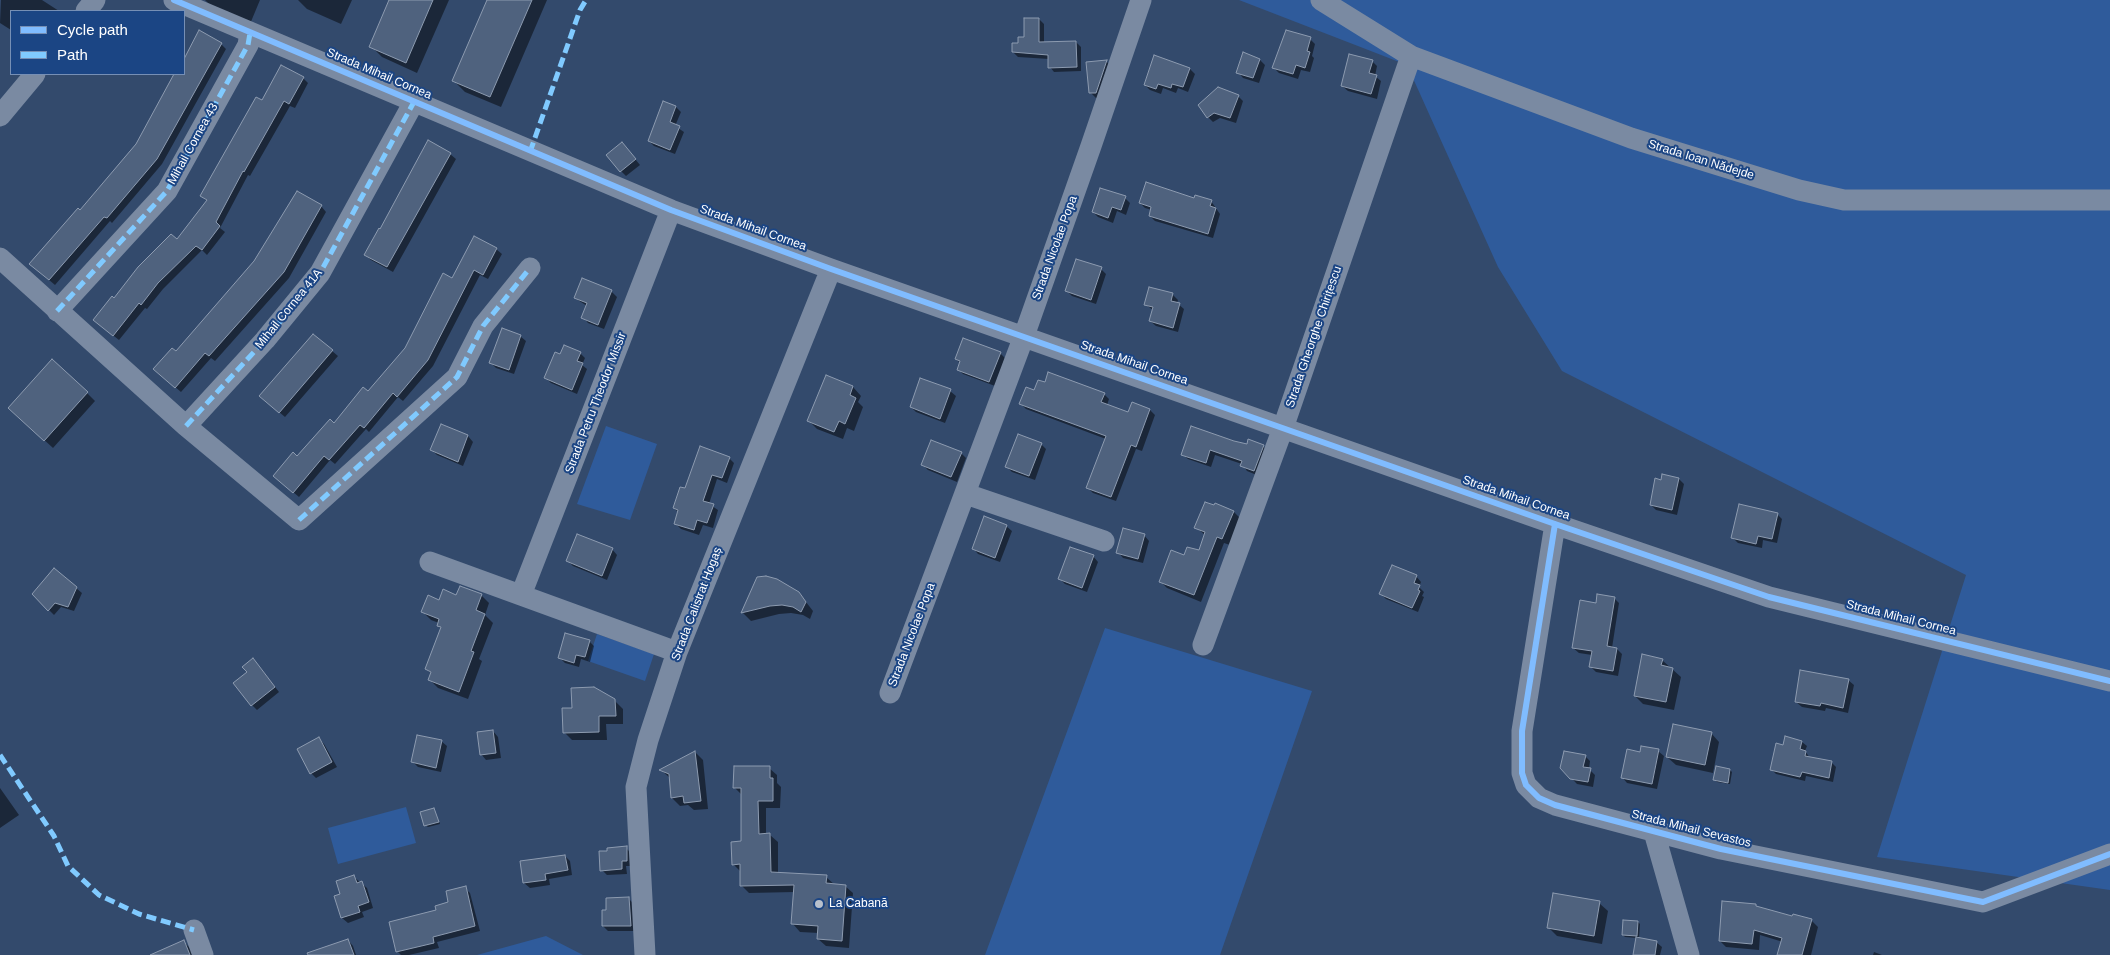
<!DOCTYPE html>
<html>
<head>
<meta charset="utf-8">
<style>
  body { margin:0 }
  #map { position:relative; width:2110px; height:955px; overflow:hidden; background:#334a6c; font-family:Arial,sans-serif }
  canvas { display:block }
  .legend { position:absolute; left:10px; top:10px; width:175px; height:65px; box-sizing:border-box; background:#1b4584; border:1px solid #768fb5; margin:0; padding:6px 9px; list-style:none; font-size:15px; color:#fff }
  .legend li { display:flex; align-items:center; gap:10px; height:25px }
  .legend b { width:25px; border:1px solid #768fb5 }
</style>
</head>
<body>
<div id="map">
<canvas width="2110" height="955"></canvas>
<ul class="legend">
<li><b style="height:6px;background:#80bcff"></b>Cycle path</li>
<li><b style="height:6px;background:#80caff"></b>Path</li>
</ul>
</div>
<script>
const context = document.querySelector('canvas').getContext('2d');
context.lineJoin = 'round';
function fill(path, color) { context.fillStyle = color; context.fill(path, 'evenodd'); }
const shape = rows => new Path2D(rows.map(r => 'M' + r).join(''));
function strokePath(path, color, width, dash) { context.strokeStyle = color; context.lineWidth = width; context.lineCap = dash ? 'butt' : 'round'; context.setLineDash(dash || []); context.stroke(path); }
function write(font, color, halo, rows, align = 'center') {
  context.font = font + ' Arial,sans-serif'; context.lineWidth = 4; context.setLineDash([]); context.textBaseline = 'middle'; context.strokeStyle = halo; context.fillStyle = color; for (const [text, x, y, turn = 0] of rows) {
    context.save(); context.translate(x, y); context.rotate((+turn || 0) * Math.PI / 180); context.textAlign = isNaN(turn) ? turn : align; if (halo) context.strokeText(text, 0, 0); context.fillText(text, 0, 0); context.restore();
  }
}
const green = shape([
  [1239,0,2110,0,2110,890,1877,857,1966,575,1562,371,1498,267,1407,65],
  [606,426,657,444,630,520,577,504],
  [1105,628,1312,691,1220,955,985,955],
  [597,634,654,654,645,681,588,661],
  [406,807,416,843,338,864,328,828],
  [546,936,583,955,477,955]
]);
const shadow = shape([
  [1,0,42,0,59,11,11,11,11,30,0,23],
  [205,0,260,0,250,24,213,8],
  [298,0,352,0,341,24,307,9],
  [391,0,449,0,417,73,382,57,371,46],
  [489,0,547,0,501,107,465,92,454,81],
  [1039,19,1044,24,1044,43,1076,42,1081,47,1081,71,1054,72,1050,67,1049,59,1018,57,1013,52],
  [199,32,221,44,226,49,162,164,112,223,110,221,55,285,36,269,80,211,137,144,176,74,184,74,184,60],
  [1310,39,1315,44,1312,56,1314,58,1310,72,1301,70,1298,79,1279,73,1274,68],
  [1260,60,1265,65,1259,83,1243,78,1238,72],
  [1372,61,1377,66,1375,76,1381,81,1377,99,1348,91,1342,86],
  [1107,62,1112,67,1101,98,1096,98,1091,93,1088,63],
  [1190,69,1195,74,1188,92,1178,88,1176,93,1163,88,1161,94,1150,90,1145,85],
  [303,78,308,83,295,108,290,106,250,176,248,175,220,228,225,232,207,255,202,250,163,289,147,309,145,308,119,340,100,325,114,299,177,241,207,201,201,196,262,102],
  [1238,96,1243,101,1236,123,1220,118,1213,122,1208,117],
  [664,102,676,107,681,112,675,126,684,132,675,154,654,146,649,141],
  [627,149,640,165,626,176,621,171],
  [450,154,456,159,393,272,371,260,366,255,381,230],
  [1125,198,1130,203,1126,215,1117,211,1113,223,1098,217,1093,212],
  [1195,199,1211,201,1220,214,1213,238,1155,221,1150,216,1152,210,1145,208,1140,203],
  [321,206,326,212,289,278,215,361,211,358,181,392,160,374,176,352],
  [496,249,502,254,488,279,480,275,433,366,403,401,398,397,369,432,366,429,335,464,330,460,299,497,280,481,297,458,368,393,406,348,452,279],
  [1101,269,1106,274,1096,304,1072,296,1067,291],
  [611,291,617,297,604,329,588,323,583,317,587,306,575,298],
  [1172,294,1178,300,1177,303,1184,309,1178,332,1156,326,1150,321,1153,310,1145,304],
  [313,335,338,356,285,417,266,401],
  [520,336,526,341,514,374,496,368,491,363],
  [580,353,585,358,582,365,587,369,577,394,551,383,546,378,561,356],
  [1000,353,1005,358,995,386,963,374,958,369,960,363,956,359],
  [827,377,853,387,861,396,858,402,863,407,854,431,847,428,843,439,817,429,809,421],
  [1045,384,1104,394,1109,399,1107,405,1129,413,1150,410,1155,415,1142,451,1136,449,1116,501,1093,493,1088,488,1106,439,1026,409,1021,404],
  [950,391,956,396,945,423,916,412,911,407],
  [87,393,95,401,53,448,18,416],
  [441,426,468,436,473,442,463,466,437,455,432,450],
  [1191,427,1247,445,1263,446,1268,451,1259,476,1247,471,1242,464,1215,455,1211,467,1188,459,1182,454],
  [1041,444,1046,449,1035,480,1012,472,1007,467],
  [961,453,966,458,957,482,928,470,923,465],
  [729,458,734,463,727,483,717,479,709,504,718,510,713,528,703,525,699,535,681,529,675,523,679,513,674,508,685,490],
  [1679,479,1684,484,1677,515,1656,510,1651,505,1662,481],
  [1216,505,1234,512,1241,519,1230,545,1224,543,1201,602,1167,588,1160,581,1184,557,1199,552,1205,535,1196,527],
  [1777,514,1782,519,1777,543,1763,540,1762,548,1738,543,1732,537],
  [1006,526,1012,531,1000,562,978,554,973,548],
  [1144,535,1149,541,1143,563,1123,558,1118,552],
  [612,549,617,555,607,580,573,566,568,561],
  [1093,556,1098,562,1087,592,1065,584,1060,579],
  [1416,576,1421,582,1419,587,1424,592,1422,596,1424,597,1418,612,1386,599,1381,594],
  [758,578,799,593,813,611,810,619,803,615,791,613,779,614,751,621,743,613],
  [76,588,82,593,74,611,61,607,54,615,33,594],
  [481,595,489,603,485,615,493,623,479,659,482,661,468,699,438,688,430,680,432,674,426,669,441,629,438,625,439,623,431,620,423,612,440,601,457,596],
  [1614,598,1619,603,1612,648,1617,649,1622,654,1618,676,1596,672,1590,666,1592,655,1579,653,1573,648,1597,604],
  [589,641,594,646,590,662,581,659,579,667,565,663,560,658],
  [1662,660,1681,677,1674,710,1643,704,1635,696],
  [258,665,279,692,257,710,252,705],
  [1848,680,1854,685,1848,713,1826,708,1825,711,1802,707,1796,702],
  [614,700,623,709,623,724,606,724,607,740,572,740,564,732,573,709],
  [493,731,498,737,501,758,486,760,481,754],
  [1711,733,1719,742,1713,773,1676,765,1667,757],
  [1786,738,1802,742,1807,746,1805,751,1810,758,1832,763,1836,767,1833,782,1806,776,1805,781,1776,774,1772,770,1784,746],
  [319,739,324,744,337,767,316,778,311,773],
  [441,741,447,746,441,772,418,767,413,762],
  [1658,751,1664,756,1657,789,1627,783,1622,777],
  [695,752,703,760,708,809,694,810,688,805,680,806,672,798,670,778,661,770],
  [1585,756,1590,761,1589,769,1595,775,1593,787,1577,784,1562,768],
  [769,768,777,775,777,783,781,787,780,808,766,808,766,835,770,835,778,842,778,873,826,877,835,885,845,886,853,893,849,948,826,946,818,939,819,933,800,932,793,924,795,892,749,893,741,885,741,872,733,864,743,843,742,795,735,788],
  [1730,770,1732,772,1730,784,1717,782,1715,780],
  [0,788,19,815,0,828],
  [434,809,440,824,428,827,425,825],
  [626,848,631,853,632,866,626,866,627,874,607,875,602,870],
  [565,856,570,861,572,875,549,879,550,885,530,888,524,883,521,862],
  [354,877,367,888,373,908,362,912,364,917,348,923,342,918,335,896,342,894],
  [465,888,470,893,480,931,437,942,439,948,409,955,401,955,397,951,438,911,450,903],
  [629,899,634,904,636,931,608,931,603,926],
  [1599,903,1608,911,1602,944,1557,936,1549,928],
  [1758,908,1811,920,1818,927,1811,955,1779,955,1783,942,1760,935,1759,950,1726,947,1720,941],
  [1638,922,1640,924,1639,939,1656,942,1662,947,1660,955,1635,955,1637,938,1625,937,1623,935],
  [348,940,353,946,356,955,314,955],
  [184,942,191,949,193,955,163,955],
  [1874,952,1882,955,1873,955]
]);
const building = shape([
  [389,0,433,0,406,63,369,47,389,0],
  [487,0,532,0,490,97,452,81,487,0],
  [1024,18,1039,18,1039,42,1076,41,1077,67,1048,68,1048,55,1012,52,1012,43,1018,43,1018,37,1024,37,1024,18],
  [199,30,222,43,157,159,107,218,104,217,49,280,29,264,78,208,80,210,136,144,174,74,184,74,184,59,199,30],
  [1286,30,1311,37,1307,51,1310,52,1305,68,1296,65,1293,74,1272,68,1286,30],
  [1243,52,1260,59,1253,78,1236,73,1243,52],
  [1349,54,1373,60,1369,73,1377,75,1371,94,1341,86,1349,54],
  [1154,55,1190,68,1183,87,1172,84,1171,88,1158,84,1156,89,1144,85,1154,55],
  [1107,60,1096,93,1089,93,1086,62,1107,60],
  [281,65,304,77,289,104,284,101,244,172,243,171,216,222,220,226,202,250,196,246,158,283,141,305,139,303,113,336,93,320,112,296,114,298,138,267,171,234,177,239,207,200,200,196,256,97,262,100,281,65],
  [1218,87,1239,95,1230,118,1214,113,1207,118,1198,105,1218,87],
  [663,101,676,106,670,122,680,126,670,150,648,141,663,101],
  [428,140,451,153,387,267,364,255,379,228,380,229,428,140],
  [622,142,636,159,620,172,606,155,622,142],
  [1146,182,1194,198,1195,195,1212,200,1210,206,1216,208,1208,234,1149,216,1151,207,1139,203,1146,182],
  [1100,188,1126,196,1121,210,1112,207,1108,218,1092,212,1100,188],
  [297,191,322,205,284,272,209,356,205,353,175,388,153,369,172,348,176,351,254,261,297,191],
  [474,236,497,248,483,275,474,270,428,360,397,397,393,393,364,428,360,425,329,460,324,456,293,493,273,476,293,452,297,456,330,419,334,423,363,387,368,391,405,348,443,273,452,278,474,236],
  [1076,259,1102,267,1091,300,1065,291,1076,259],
  [582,278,612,290,598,325,581,318,587,303,574,298,582,278],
  [1149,287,1173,293,1171,301,1180,303,1173,328,1149,321,1153,307,1144,305,1149,287],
  [502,328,521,335,509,370,489,363,502,328],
  [313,334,333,350,279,413,259,396,313,334],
  [963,338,1001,352,989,382,957,370,960,361,955,359,963,338],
  [564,345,581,352,577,361,583,363,572,390,544,378,555,352,560,354,564,345],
  [52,359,88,392,44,441,8,408,52,359],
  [1048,372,1105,393,1101,402,1128,412,1132,402,1150,409,1136,447,1131,445,1111,497,1086,488,1106,436,1019,404,1026,387,1034,390,1038,380,1045,382,1048,372],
  [826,375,853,386,850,395,856,398,845,424,839,421,834,432,807,421,826,375],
  [920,378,951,389,940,419,910,407,920,378],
  [441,424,468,435,458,462,430,450,441,424],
  [1191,426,1234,441,1247,444,1248,439,1264,445,1254,471,1240,466,1242,461,1210,450,1206,463,1181,455,1191,426],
  [1018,434,1042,443,1029,476,1005,467,1018,434],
  [931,440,962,452,951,477,921,465,931,440],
  [700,446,730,457,722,478,712,475,703,501,714,504,707,523,697,520,694,530,674,524,678,510,673,508,680,487,685,488,700,446],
  [1662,474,1679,478,1672,510,1650,505,1655,478,1661,480,1662,474],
  [1205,502,1214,505,1215,503,1234,511,1222,539,1217,537,1194,595,1159,582,1171,550,1184,555,1187,547,1199,550,1205,532,1194,528,1205,502],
  [1739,504,1778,513,1772,539,1758,536,1756,544,1731,538,1739,504],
  [984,516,1007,525,995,558,972,549,984,516],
  [1123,528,1145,534,1138,559,1116,553,1123,528],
  [577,534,613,548,602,576,566,561,577,534],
  [1070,547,1094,555,1082,588,1058,579,1070,547],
  [1392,565,1417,575,1414,583,1420,585,1418,590,1420,591,1412,608,1379,594,1392,565],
  [54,568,77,587,68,607,55,603,48,611,32,594,54,568],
  [766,576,777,579,799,592,806,602,801,612,793,607,782,605,770,606,741,613,757,577,766,576],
  [460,586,482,594,476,610,485,614,471,651,474,652,459,692,428,680,431,672,425,669,441,627,437,626,439,619,421,612,428,595,439,600,443,589,456,595,460,586],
  [1597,594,1615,597,1607,646,1617,648,1613,671,1589,667,1592,651,1572,648,1580,600,1596,603,1597,594],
  [565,633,590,640,585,657,576,655,574,663,558,658,565,633],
  [1642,654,1663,659,1661,665,1673,668,1666,702,1634,696,1642,654],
  [253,658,275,687,251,706,233,683,247,672,242,667,253,658],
  [1800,670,1849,679,1843,708,1821,703,1820,706,1795,702,1800,670],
  [594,687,615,699,616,716,599,716,599,732,563,733,562,708,572,708,571,688,594,687],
  [1673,724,1712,732,1705,765,1666,757,1673,724],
  [493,730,496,753,480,755,477,732,493,730],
  [417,735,442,740,436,768,411,762,417,735],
  [1785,736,1802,741,1800,749,1806,751,1805,756,1832,761,1829,778,1802,772,1800,777,1770,770,1776,743,1783,745,1785,736],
  [319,737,332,762,310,774,297,749,319,737],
  [1641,746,1659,749,1652,784,1621,778,1627,749,1640,752,1641,746],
  [695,751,701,801,684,803,683,796,671,798,669,774,659,770,695,751],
  [1564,751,1586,755,1583,767,1591,768,1588,782,1570,779,1560,768,1564,751],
  [734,766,770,766,770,778,773,778,773,801,758,801,759,834,770,833,771,872,827,875,826,883,846,885,842,941,817,939,818,926,791,924,794,885,740,886,740,864,732,865,731,842,741,841,741,788,733,788,734,766],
  [1716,766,1730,769,1728,783,1713,780,1716,766],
  [434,808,439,822,424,826,420,812,434,808],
  [627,846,627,861,622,861,622,869,600,871,599,851,607,851,607,848,627,846],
  [565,855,568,870,545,874,546,880,523,883,520,861,565,855],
  [354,875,357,883,362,881,369,902,358,906,360,912,341,918,334,896,340,894,336,881,354,875],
  [466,886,475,926,433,937,434,943,396,952,389,922,436,910,435,906,448,902,446,891,466,886],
  [1553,893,1600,901,1594,936,1547,928,1553,893],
  [629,897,631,926,602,926,602,910,606,910,606,898,629,897],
  [1722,901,1756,904,1756,906,1792,916,1793,914,1812,919,1802,955,1777,955,1782,938,1754,930,1752,944,1719,941,1722,901],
  [1623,920,1638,921,1637,936,1622,935,1623,920],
  [1636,937,1657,941,1655,955,1633,955,1636,937],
  [348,939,354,955,308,955,307,953,348,939],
  [184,940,190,955,150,955,184,940]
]);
const minor = shape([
  [174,0,671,210,831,269,1555,524,1769,597,2110,681],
  [1321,0,1411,56,1631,138,1799,190,1844,200,2110,200],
  [86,11,95,0],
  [0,116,35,74],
  [0,258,186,426,299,520,457,377,483,326,530,268],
  [57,311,167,191,248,45,250,33],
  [186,426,265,340,320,273,415,100],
  [966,494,1104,541],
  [1555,524,1522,731,1522,773,1526,785,1539,798,1555,805,1721,849,1983,902,2110,854],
  [430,562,677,652],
  [521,595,671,210],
  [1203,645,1283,428,1411,56],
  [890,693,1024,336,1091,146,1141,0],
  [1654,832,1689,955],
  [194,930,203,955],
  [645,955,636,787,648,740,677,652,831,269]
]);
const quiet = shape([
  [530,152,580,10,586,0],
  [57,311,167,191,248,45,250,33],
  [186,426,265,340,320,273,415,100],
  [299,520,457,377,483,326,530,268],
  [0,755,54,836,68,866,99,895,139,914,194,930]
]);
const cycleway = shape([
  [174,0,671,210,831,269,1555,524,1769,597,2110,681],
  [1555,524,1522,731,1522,773,1526,785,1539,798,1555,805,1721,849,1983,902,2110,854]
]);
const markers = [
  [819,904,5,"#b8c0cc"]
];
const streetNames = [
  ["Strada Mihail Cornea",379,74,23],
  ["Mihail Cornea 43",193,144,-61],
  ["Strada Ioan Nădejde",1701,160,17],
  ["Strada Mihail Cornea",753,228,20],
  ["Strada Nicolae Popa",1055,248,-70],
  ["Mihail Cornea 41A",289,309,-51],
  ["Strada Gheorghe Chirițescu",1314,337,-71],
  ["Strada Mihail Cornea",1134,363,19],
  ["Strada Petru Theodor Missir",596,403,-69],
  ["Strada Mihail Cornea",1516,498,19],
  ["Strada Calistrat Hogaș",697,604,-69],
  ["Strada Mihail Cornea",1901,618,14],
  ["Strada Nicolae Popa",912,635,-69],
  ["Strada Mihail Sevastos",1691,829,14]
];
const poiNames = [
  ["La Cabană",829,904]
];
fill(green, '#2f5b9b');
fill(shadow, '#0007');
fill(building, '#4f627e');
strokePath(building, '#8d9bb0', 1);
strokePath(minor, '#7a8aa2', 21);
strokePath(quiet, '#80caff', 5, [10, 5]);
strokePath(cycleway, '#80bcff', 6);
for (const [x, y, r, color] of markers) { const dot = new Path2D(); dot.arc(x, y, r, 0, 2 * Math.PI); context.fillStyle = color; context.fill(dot); strokePath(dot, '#1b4584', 2); }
write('12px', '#fff', '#1b4584', streetNames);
write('12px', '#fff', '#1b4584', poiNames, 'left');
</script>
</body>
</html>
